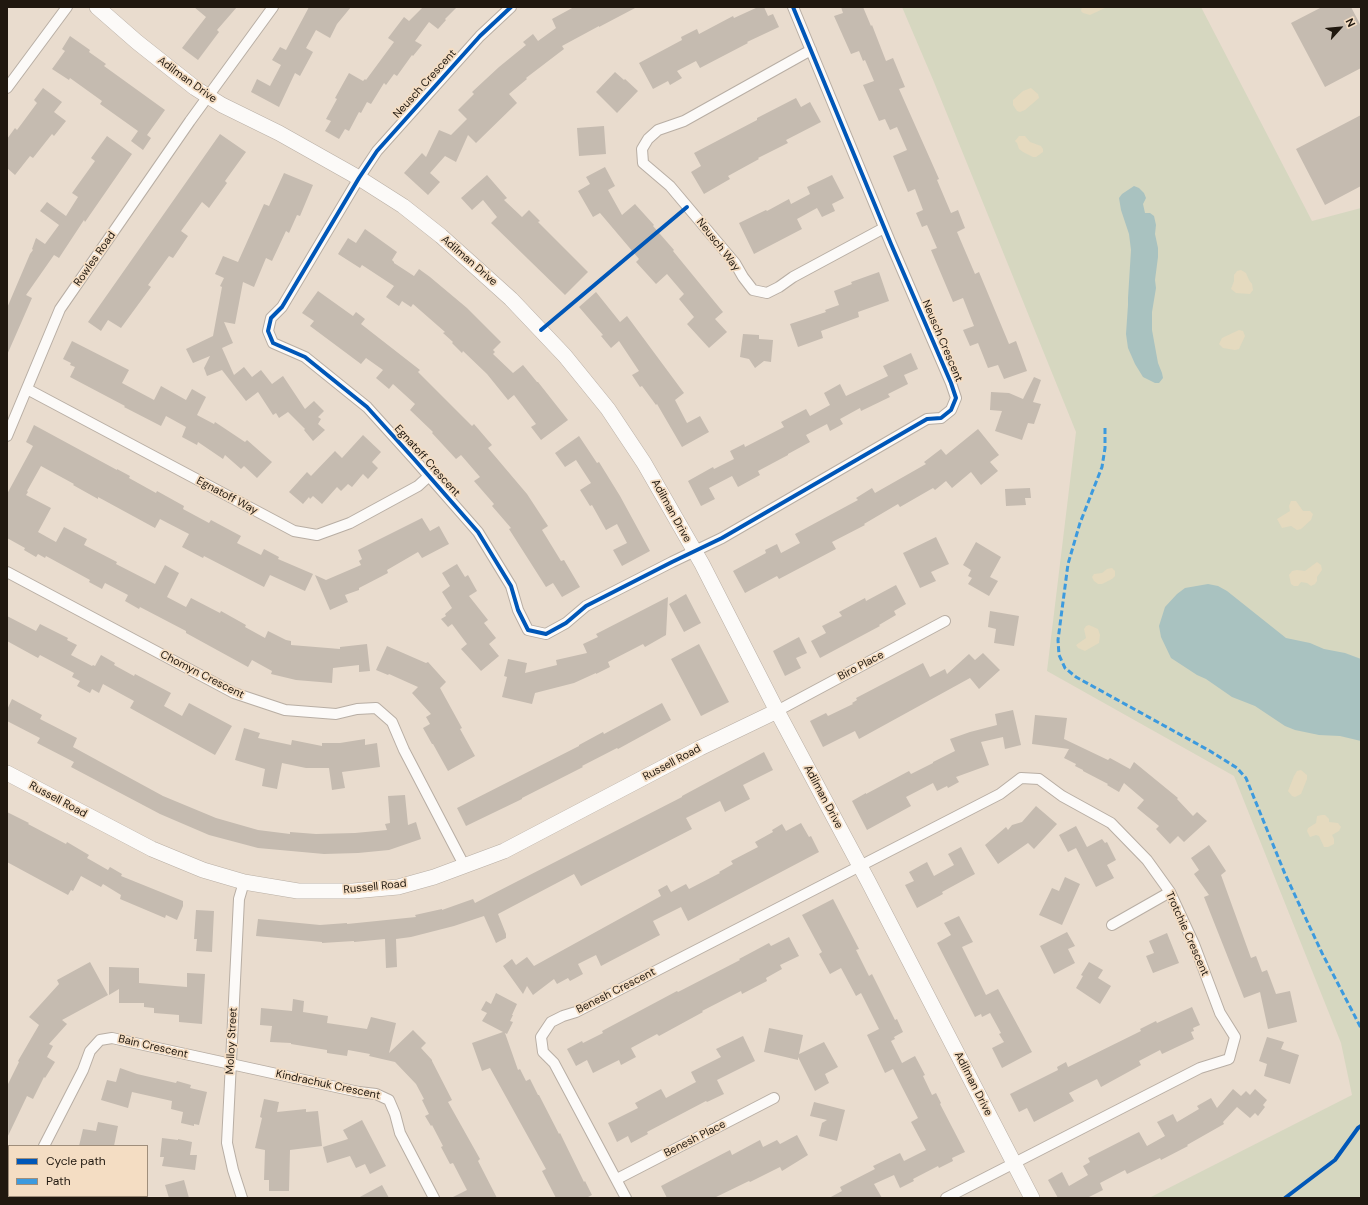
<!DOCTYPE html>
<html>
<head>
<meta charset="utf-8">
<style>
  body { margin:0 }
  #map { position:relative; width:1368px; height:1205px; overflow:hidden; background:#e9dcce; font-family:"DM Sans",sans-serif }
  canvas { display:block }
  .frame { position:absolute; inset:0; border:8px solid #20180f; pointer-events:none }
  .legend { position:absolute; left:8px; top:1145px; width:140px; height:52px; box-sizing:border-box; background:#f4ddc3; border:1px solid #9f8e7b; margin:0; padding:5px 7px; list-style:none; font-size:12px; color:#20180f }
  .legend li { display:flex; align-items:center; gap:8px; height:20px }
  .legend b { width:20px; border:1px solid #9f8e7b }
  .north { position:absolute; left:1320px; top:8px; width:40px; height:40px; -webkit-text-stroke:3px #f4ddc3; paint-order:stroke; rotate:63deg; font-size:11px; font-weight:700; line-height:16px; text-align:center; color:#20180f }
  .north::after { content:''; display:block; margin:auto; width:14px; height:18px; background:#20180f; clip-path:polygon(50% 0,100% 100%,50% 72%,0 100%) }
</style>
</head>
<body>
<div id="map">
<canvas width="1368" height="1205"></canvas>
<div class="frame"></div>
<ul class="legend">
<li><b style="height:5px;background:#0057b8"></b>Cycle path</li>
<li><b style="height:5px;background:#3c9ade"></b>Path</li>
</ul>
<div class="north">N</div>
</div>
<script>
const context = document.querySelector('canvas').getContext('2d');
context.lineJoin = 'round';
function fill(path, color) { context.fillStyle = color; context.fill(path, 'evenodd'); }
const shape = rows => new Path2D(rows.map(r => 'M' + r).join(''));
function strokePath(path, color, width, dash) { context.strokeStyle = color; context.lineWidth = width; context.lineCap = dash ? 'butt' : 'round'; context.setLineDash(dash || []); context.stroke(path); }
function write(font, color, halo, rows, align = 'center') {
  context.font = font + ' "DM Sans",sans-serif'; context.lineWidth = 3.5; context.setLineDash([]); context.textBaseline = 'middle'; context.strokeStyle = halo; context.fillStyle = color; for (const [text, x, y, turn = 0] of rows) {
    context.save(); context.translate(x, y); context.rotate((+turn || 0) * Math.PI / 180); context.textAlign = isNaN(turn) ? turn : align; if (halo) context.strokeText(text, 0, 0); context.fillText(text, 0, 0); context.restore();
  }
}
const green = shape([
  [902,7,1201,7,1312,221,1361,208,1361,1196,1357,1198,1149,1198,1352,1095,1341,1043,1234,776,1047,671,1076,432,934,82]
]);
const sand = shape([
  [1082,7,1107,7,1090,15,1083,13,1081,11],
  [1031,88,1038,94,1039,98,1025,110,1020,112,1017,111,1013,105,1013,100,1023,91],
  [1019,136,1025,136,1030,142,1041,146,1043,149,1043,152,1036,157,1033,157,1023,152,1019,149,1017,143,1015,141],
  [1241,270,1246,273,1249,280,1252,284,1253,290,1250,294,1236,293,1231,289,1234,281,1234,275,1237,271],
  [1239,330,1243,331,1245,336,1239,349,1235,350,1223,348,1219,344,1222,338],
  [1291,501,1296,501,1303,511,1310,511,1313,514,1311,520,1301,529,1297,530,1291,526,1282,528,1277,519,1290,511,1289,506],
  [1317,562,1321,565,1322,570,1317,577,1317,581,1315,584,1311,586,1307,583,1301,582,1298,586,1294,586,1291,584,1289,575,1292,571,1297,570,1305,571],
  [1112,568,1115,571,1115,576,1112,579,1102,584,1098,584,1094,581,1092,577,1094,574,1102,573,1107,569],
  [1089,625,1098,629,1100,635,1099,643,1085,651,1078,648,1076,645,1086,638,1084,629,1086,626],
  [1301,770,1307,775,1307,779,1301,794,1295,797,1292,796,1288,791,1294,776,1297,771],
  [1322,815,1325,815,1329,819,1329,822,1338,823,1341,827,1339,831,1332,835,1334,839,1334,844,1328,847,1324,847,1319,836,1316,835,1310,837,1307,831,1308,828,1316,823,1317,816]
]);
const water = shape([
  [1134,186,1139,188,1144,193,1146,198,1143,204,1145,213,1150,213,1154,216,1156,225,1155,234,1158,248,1158,257,1155,280,1156,288,1152,312,1152,330,1158,363,1162,373,1163,378,1159,383,1155,383,1143,377,1135,364,1128,348,1126,334,1128,305,1128,298,1131,250,1129,234,1121,210,1119,198,1122,194],
  [1208,584,1218,586,1227,591,1286,638,1310,643,1324,649,1345,653,1361,659,1361,741,1340,736,1319,735,1295,730,1285,726,1255,706,1232,697,1206,679,1197,675,1171,658,1161,637,1159,626,1165,607,1177,594,1185,588]
]);
const building = shape([
  [194,7,237,7,217,30,219,32,198,60,182,48,206,17],
  [309,7,351,7,337,24,330,38,316,30,306,48,313,52,300,76,295,73,279,107,251,92,257,79,270,86,281,65,272,60,280,47,286,50],
  [423,7,457,7,445,19,446,20,438,29,429,22,415,41,422,45,413,56,412,55,397,76,394,74,386,85,384,83,371,104,367,102,361,113,359,112,349,131,345,129,339,139,325,131,331,121,326,119,337,99,335,98,349,73,363,81,365,79,366,80,394,42,388,38,404,17,409,21],
  [574,7,637,7,599,27,599,26,562,46,564,49,526,78,527,79,509,94,517,103,476,143,468,135,456,162,445,156,430,173,440,182,428,195,404,173,422,153,426,157,439,130,451,135,467,119,458,110,474,94,472,92,499,67,526,45,523,42,533,34,538,41,556,28,552,19],
  [758,7,764,7,768,16,773,14,779,27,747,42,748,43,700,68,696,61,677,71,682,78,670,85,668,81,653,89,639,63,682,40,681,37,697,29,699,34,733,16,734,18],
  [841,7,863,7,871,26,872,25,886,61,893,58,905,87,899,89,939,179,937,180,951,213,958,210,965,228,957,232,975,274,979,272,1009,344,1016,341,1027,371,1004,379,998,365,988,368,978,343,970,346,963,330,974,326,963,298,953,302,931,250,937,248,927,225,922,227,916,213,923,210,915,189,908,192,893,156,907,150,897,127,890,130,885,119,879,121,863,85,874,81,865,60,863,61,859,51,851,54,834,16,843,13],
  [1322,7,1351,7,1361,26,1361,68,1325,87,1291,23],
  [70,36,90,50,89,52,106,64,104,66,165,110,147,135,151,138,143,150,131,141,138,131,100,104,102,101,70,78,69,80,52,69,65,51,62,49],
  [615,72,624,80,625,79,638,91,617,113,596,92],
  [43,88,62,102,54,112,66,121,54,136,52,134,33,158,30,156,15,175,7,168,7,139,15,128,17,130,37,103,34,100],
  [796,98,801,107,810,102,821,122,786,140,788,143,758,158,759,159,728,176,730,179,704,194,691,172,701,166,694,153,757,120,757,118],
  [1361,115,1361,186,1325,205,1296,149],
  [604,126,606,154,579,156,577,128],
  [220,134,246,152,225,181,227,183,209,208,202,202,181,231,188,236,173,258,169,256,148,285,151,287,121,328,108,320,101,331,88,322],
  [107,136,132,154,85,222,84,220,59,258,54,255,26,295,32,298,7,355,7,308,30,254,33,250,32,249,36,238,45,244,59,225,40,211,47,202,66,216,78,197,72,193,95,161,91,158],
  [605,167,615,186,608,190,622,215,635,204,654,225,653,226,674,250,673,251,723,312,715,319,727,332,709,348,687,324,694,317,679,299,684,294,667,274,656,284,636,262,639,259,600,213,593,217,578,191,590,184,586,177],
  [284,173,313,185,300,216,297,215,289,233,286,231,272,261,266,258,254,287,243,282,235,324,224,322,233,343,222,348,234,375,244,367,252,377,261,370,272,384,283,376,305,409,314,401,324,411,318,417,321,419,318,424,325,430,313,441,304,430,305,429,288,412,279,418,276,413,273,415,258,392,246,401,222,370,207,376,204,368,210,356,193,363,186,349,213,336,222,287,220,286,224,278,215,274,223,256,238,262,264,204,269,206],
  [487,175,507,198,504,200,522,217,529,210,540,221,538,222,588,272,565,295,491,223,497,217,483,200,472,210,461,198],
  [832,175,844,198,832,204,835,211,822,217,817,208,797,219,802,229,754,254,739,223,766,210,767,211,789,199,791,204,810,194,807,187],
  [365,229,397,252,392,260,394,262,394,263,414,276,419,269,430,277,467,308,501,342,493,350,495,352,493,354,513,373,523,365,537,382,538,382,568,420,541,440,531,427,536,424,514,395,508,400,487,374,463,351,462,353,452,343,453,342,443,333,445,332,413,304,411,307,402,301,399,306,386,297,394,286,362,265,360,268,338,254,348,238,356,243],
  [879,272,889,301,858,312,859,317,821,331,823,338,798,347,790,324,826,312,825,310,839,305,834,291,852,284,851,282],
  [318,291,353,316,356,312,365,319,361,324,420,370,418,372,472,426,474,424,492,445,488,448,527,494,548,526,542,530,561,561,564,560,580,587,562,597,553,583,546,587,509,529,511,528,492,506,494,504,474,481,480,477,461,455,456,459,432,433,433,432,410,410,415,404,393,384,389,389,376,378,383,370,366,358,361,364,310,326,314,321,302,313],
  [596,292,620,322,627,316,684,393,675,400,687,423,700,416,709,432,682,447,657,404,656,405,642,386,640,387,632,375,639,371,619,341,611,348,601,336,603,335,579,307],
  [743,334,759,335,759,339,773,340,771,362,764,361,755,368,749,359,740,357],
  [72,341,129,370,122,383,154,400,161,386,186,400,192,389,206,397,197,415,214,424,215,422,245,442,247,440,272,462,257,478,244,466,241,469,225,455,223,459,198,442,197,445,182,437,186,427,166,416,161,426,124,407,125,406,70,377,75,367,70,365,71,363,63,359],
  [911,353,918,369,904,375,908,384,888,394,890,397,861,411,860,408,840,419,843,424,830,431,827,424,806,435,810,442,788,454,788,455,758,471,760,475,738,487,732,476,709,488,715,499,701,506,688,481,713,467,714,469,734,459,730,451,744,444,745,447,784,427,781,422,806,409,810,416,830,405,824,393,840,384,846,396,888,376,883,366],
  [1034,377,1041,380,1033,402,1041,404,1034,424,1028,423,1022,440,995,431,1002,411,990,410,991,392,1009,393,1023,399],
  [34,425,117,470,117,469,130,476,129,478,156,493,157,491,184,506,183,509,209,523,211,520,241,536,237,543,261,555,264,549,279,557,278,559,313,574,305,591,270,575,264,587,204,556,203,558,182,547,189,534,160,519,155,528,98,497,98,499,73,485,74,484,41,466,27,491,28,492,26,495,51,508,38,532,56,542,64,527,87,539,84,545,117,562,116,564,155,584,165,565,179,573,167,597,186,607,191,598,220,613,221,611,246,625,245,627,265,638,268,631,286,640,291,641,291,645,340,649,340,647,367,644,370,671,359,672,359,665,333,668,332,683,296,680,271,674,272,671,252,660,248,667,186,633,186,631,140,607,139,609,125,601,128,595,105,583,102,589,89,582,90,580,46,556,45,558,38,554,36,557,24,550,25,548,7,538,7,494,33,446,26,442],
  [978,429,999,455,990,462,998,471,981,485,971,472,952,488,946,481,935,490,933,488,900,507,898,504,864,524,865,525,832,542,836,549,779,579,777,576,745,593,733,571,766,553,765,550,777,544,781,553,800,543,795,534,858,500,856,498,872,488,875,493,926,464,924,462,941,449,946,455],
  [363,435,381,452,372,462,378,468,368,479,363,474,352,487,348,484,341,491,337,487,322,504,313,496,310,499,309,497,303,504,289,492,307,472,311,476,335,451,342,458],
  [579,436,597,463,599,462,620,496,650,551,622,566,613,550,627,543,617,524,606,530,592,505,590,506,580,490,591,483,576,460,565,467,555,453],
  [1030,488,1031,498,1025,498,1026,505,1006,506,1005,489],
  [422,518,430,531,439,526,449,544,422,558,418,552,387,570,388,573,359,588,359,590,345,595,348,602,330,610,315,575,326,580,361,565,359,561,362,559,358,550],
  [936,537,949,564,931,572,936,581,920,588,903,553],
  [976,542,1001,557,990,577,998,581,989,596,968,584,972,578,968,576,971,570,963,565],
  [457,564,465,577,468,575,477,591,469,596,488,620,484,623,496,638,489,644,499,656,481,671,461,649,467,644,452,624,448,627,441,619,446,616,445,614,452,608,442,592,450,586,442,573],
  [896,585,906,604,894,611,896,615,879,625,880,626,820,658,811,641,826,633,822,626,842,616,839,612,865,598,866,601],
  [686,594,701,623,684,632,669,604],
  [668,597,666,635,645,647,643,644,608,662,610,667,596,674,596,673,574,683,535,693,532,704,502,697,507,677,504,676,508,659,527,663,525,673,557,665,556,660,587,653,583,644,598,637,596,634],
  [990,611,1019,616,1014,646,994,643,996,629,988,627],
  [7,616,36,631,40,624,68,638,67,640,77,645,71,655,92,666,93,665,95,666,101,655,115,663,114,665,134,676,135,674,171,693,164,706,182,716,189,703,232,726,215,755,130,708,134,701,103,684,99,693,92,689,90,693,77,686,80,681,72,677,74,673,40,655,38,658,7,641],
  [799,637,807,653,796,658,801,668,785,676,773,651],
  [699,644,729,702,701,716,671,659],
  [387,646,426,663,428,662,446,682,440,688,462,728,460,729,475,756,448,771,433,744,432,744,423,728,430,724,426,717,431,714,412,693,418,687,389,674,388,675,376,670],
  [983,653,1000,670,979,689,970,678,859,739,855,731,823,747,810,721,826,713,828,716,853,704,852,703,857,700,856,698,923,663,930,677,945,669,947,674,969,654,975,660],
  [12,699,42,715,40,719,77,738,73,747,163,796,216,818,258,830,290,834,290,832,316,834,355,833,387,830,385,824,390,823,388,796,405,795,408,825,416,822,421,839,389,850,358,853,324,854,258,848,209,835,160,814,71,767,74,762,37,743,40,738,7,721,7,710],
  [662,703,671,720,618,749,617,748,582,766,583,767,522,798,522,799,466,826,457,808,579,746,579,745,603,732,604,734],
  [1013,710,1021,745,1005,749,1003,737,981,742,989,765,956,777,959,782,948,788,947,786,937,791,933,783,906,797,911,806,867,830,852,801,866,793,866,794,909,771,911,774,933,763,933,762,955,751,950,739,970,732,997,725,995,714],
  [1035,715,1067,718,1064,739,1108,760,1110,758,1130,769,1134,762,1178,798,1177,799,1193,816,1197,812,1207,821,1184,842,1178,836,1170,844,1156,829,1159,826,1137,808,1144,800,1124,783,1119,792,1107,785,1108,784,1083,771,1083,770,1075,766,1076,764,1064,758,1069,749,1032,744],
  [244,728,260,733,258,738,291,745,292,740,322,746,322,743,340,743,365,739,365,745,377,743,380,767,342,772,345,788,332,790,329,768,306,768,282,763,277,789,262,786,265,769,235,760],
  [764,752,773,770,743,785,750,799,725,812,720,801,686,818,692,829,581,886,574,874,498,914,506,934,506,938,496,943,484,916,454,926,411,937,396,939,397,967,386,968,385,939,354,942,354,941,322,943,322,942,256,936,258,919,320,925,347,923,347,924,416,917,415,915,442,909,442,910,473,899,475,903,682,797,682,796],
  [1036,806,1057,824,1034,849,1028,843,998,864,985,845,1006,827,1008,830,1012,825,1022,822],
  [7,812,29,823,28,824,66,844,67,842,89,855,87,858,108,870,110,867,122,874,121,876,183,901,183,906,177,920,166,915,165,918,120,899,121,895,103,884,101,887,81,876,73,891,71,890,68,895,7,862],
  [801,823,809,837,811,836,819,852,688,921,681,907,653,921,660,935,601,966,596,955,578,964,583,974,570,981,568,978,557,984,554,979,533,995,527,986,523,994,503,966,512,959,516,965,527,957,534,966,661,896,658,890,667,885,671,892,686,884,689,889,720,873,719,872,733,864,731,861,758,847,755,842,773,832,772,830,782,824,786,831],
  [1076,826,1087,847,1102,839,1105,843,1107,842,1116,860,1107,865,1114,878,1096,887,1076,848,1068,852,1059,835],
  [1209,845,1226,871,1221,875,1251,958,1256,956,1262,972,1267,970,1276,994,1290,991,1297,1022,1268,1029,1260,992,1244,998,1204,897,1209,895,1194,874,1199,870,1191,858],
  [961,847,975,874,942,892,943,894,917,908,905,885,914,881,909,872,927,862,934,876,954,865,948,854],
  [1065,877,1080,884,1062,925,1039,915,1052,888,1059,891],
  [833,899,859,949,856,950,869,976,872,974,895,1020,897,1019,903,1032,894,1037,895,1039,891,1041,902,1063,915,1056,925,1075,923,1076,932,1095,936,1093,941,1103,940,1104,965,1152,952,1158,953,1161,939,1168,938,1166,913,1179,914,1181,900,1188,894,1175,874,1184,882,1198,829,1198,842,1191,840,1187,875,1169,873,1166,900,1153,904,1161,926,1150,911,1122,918,1118,902,1087,893,1069,885,1073,867,1035,879,1029,861,993,856,996,841,968,830,974,819,954,822,952,802,915],
  [196,910,214,911,212,952,196,951,197,939,194,939],
  [959,916,973,942,962,947,986,995,998,989,1032,1052,1002,1068,992,1048,1004,1042,999,1034,1001,1033,990,1013,982,1017,981,1014,975,1017,937,943,951,935,944,923],
  [1067,932,1075,946,1068,949,1075,963,1054,974,1040,946],
  [1167,933,1179,963,1153,973,1146,956,1154,953,1149,941],
  [789,937,799,956,780,965,782,969,766,978,767,981,742,994,741,991,702,1011,703,1012,659,1036,657,1034,631,1048,636,1057,621,1065,619,1060,593,1073,587,1060,576,1066,567,1049,582,1041,583,1043,603,1033,602,1031,677,991,678,992,740,960,739,959,769,943,771,946],
  [90,962,108,995,62,1020,67,1024,49,1044,53,1046,47,1057,55,1062,45,1078,44,1077,33,1099,27,1096,7,1138,7,1086,19,1062,18,1061,39,1025,29,1017,59,984,57,980],
  [1089,962,1103,970,1098,978,1111,986,1100,1004,1076,988,1083,976,1081,975],
  [109,967,139,968,139,983,187,987,187,973,205,974,202,1024,179,1022,179,1015,154,1013,154,1008,144,1007,144,1003,119,1003,119,989,109,995],
  [496,993,517,1004,512,1015,513,1015,510,1021,513,1022,507,1034,505,1033,518,1070,520,1069,526,1081,530,1079,538,1095,539,1095,559,1134,560,1133,584,1182,585,1181,592,1195,586,1198,556,1198,542,1171,546,1169,490,1068,482,1071,472,1043,503,1032,482,1021,487,1013,481,1010,486,1001,491,1004],
  [293,999,304,1001,303,1012,328,1016,327,1023,367,1029,371,1017,396,1023,389,1053,413,1030,426,1043,421,1048,432,1060,432,1061,452,1100,448,1102,480,1159,478,1161,497,1198,451,1198,467,1190,453,1163,450,1164,441,1147,443,1146,432,1125,431,1126,425,1116,429,1114,422,1100,424,1099,416,1084,395,1062,369,1056,370,1054,348,1050,347,1056,327,1053,327,1050,291,1044,291,1043,270,1042,272,1026,260,1025,261,1008,292,1011],
  [1192,1007,1200,1025,1193,1028,1194,1031,1191,1032,1194,1039,1162,1054,1160,1050,1139,1061,1141,1065,1101,1087,1097,1079,1069,1093,1074,1101,1034,1122,1027,1108,1019,1112,1010,1094,1058,1070,1057,1067,1066,1062,1068,1067,1141,1031,1140,1029,1156,1021,1157,1023],
  [769,1028,803,1035,799,1054,824,1042,838,1067,825,1074,829,1083,815,1091,798,1057,798,1060,764,1052],
  [743,1036,755,1061,717,1080,724,1094,707,1102,706,1101,647,1132,648,1134,631,1143,628,1136,617,1142,608,1123,638,1108,635,1103,661,1089,666,1098,696,1082,691,1072,721,1057,716,1049],
  [1267,1037,1284,1042,1281,1049,1299,1055,1290,1084,1264,1076,1267,1064,1259,1061],
  [120,1068,137,1074,176,1083,177,1081,191,1085,190,1088,207,1092,199,1125,194,1124,194,1126,181,1123,183,1112,171,1109,172,1101,132,1092,128,1108,101,1100,107,1080,116,1082],
  [1233,1089,1241,1096,1246,1091,1250,1095,1255,1089,1267,1100,1263,1105,1265,1107,1258,1116,1255,1113,1250,1118,1237,1107,1223,1122,1224,1124,1187,1145,1188,1146,1161,1160,1160,1158,1127,1174,1125,1170,1100,1183,1103,1190,1087,1198,1058,1198,1048,1180,1062,1172,1069,1186,1088,1175,1083,1166,1090,1162,1088,1158,1139,1132,1147,1146,1165,1136,1157,1122,1173,1114,1177,1122,1199,1109,1197,1106,1211,1098,1217,1108],
  [264,1099,279,1102,277,1112,306,1109,306,1112,318,1111,322,1146,290,1150,289,1191,269,1191,269,1180,264,1180,265,1150,255,1148,262,1118,260,1117],
  [814,1102,845,1110,837,1141,819,1136,822,1123,827,1120,810,1116],
  [362,1120,386,1166,370,1174,365,1164,356,1168,350,1156,327,1163,323,1147,348,1139,343,1130],
  [98,1122,118,1126,114,1146,79,1146,83,1129,96,1131],
  [797,1135,808,1155,782,1171,780,1167,750,1182,749,1181,714,1198,667,1198,661,1186,730,1150,732,1155,760,1140,763,1147,777,1140,780,1144],
  [162,1138,178,1140,178,1139,192,1142,190,1155,197,1155,195,1170,162,1166,164,1157,160,1157],
  [184,1180,189,1198,169,1198,165,1185],
  [382,1185,389,1198,358,1198]
]);
const street = shape([
  [511,7,480,36,377,151,359,178,282,307,271,318,268,331,273,343,305,357,367,407,414,459,478,532,511,586,518,610,528,630,546,634,566,623,586,606,672,562,722,538,927,419,941,418,951,410,956,398,951,383,891,244,793,7],
  [811,50,684,121,658,130,648,139,642,149,643,163,670,186,735,263,743,277,753,290,767,293,779,287,793,277,884,228],
  [7,88,67,7],
  [27,389,294,531,317,535,350,523,418,486,429,476],
  [7,436,60,309,190,121,273,7],
  [7,572,234,693,285,710,336,714,357,709,376,708,392,722,404,750,464,865],
  [777,711,945,621],
  [1112,925,1170,892],
  [44,1146,83,1070,90,1051,100,1040,112,1038,359,1092,376,1094,389,1100,395,1114,400,1133,434,1198],
  [617,1179,774,1098],
  [46,1196,47,1198],
  [242,1198,233,1170,227,1143,239,899,244,882],
  [626,1198,554,1063,543,1052,541,1037,551,1022,563,1016,576,1012,1000,794,1021,778,1039,779,1062,796,1111,823,1147,860,1170,892,1194,944,1220,1013,1235,1037,1229,1059,1200,1068,946,1198]
]);
const secondary = shape([
  [97,7,137,42,195,88,222,105,279,133,359,178,403,206,441,236,511,299,565,356,608,409,644,463,702,564,777,711,868,881,1032,1198],
  [7,773,152,849,203,870,244,882,298,891,353,891,398,887,434,877,504,851,700,748,777,711]
]);
const quiet = shape([
  [1105,428,1105,448,1102,467,1080,523,1068,564,1058,640,1059,655,1065,668,1076,677,1210,751,1237,768,1246,778,1285,874,1322,953,1361,1028]
]);
const cycleway = shape([
  [511,7,480,36,377,151,359,178,282,307,271,318,268,331,273,343,305,357,367,407,414,459,478,532,511,586,518,610,528,630,546,634,566,623,586,606,672,562,722,538,927,419,941,418,951,410,956,398,951,383,891,244,793,7],
  [541,330,687,207],
  [1285,1198,1335,1160,1358,1128,1361,1126]
]);
const streetNames = [
  ["Adilman Drive",187,80,36],
  ["Neusch Crescent",425,84,-48],
  ["Neusch Way",718,245,52],
  ["Rowles Road",95,259,-55],
  ["Adilman Drive",469,261,41],
  ["Neusch Crescent",942,341,67],
  ["Egnatoff Crescent",427,461,48],
  ["Egnatoff Way",227,496,28],
  ["Adilman Drive",671,511,61],
  ["Biro Place",861,666,-28],
  ["Chomyn Crescent",202,675,27],
  ["Russell Road",672,763,-28],
  ["Adilman Drive",823,797,62],
  ["Russell Road",58,800,28],
  ["Russell Road",375,887,-6],
  ["Trotchie Crescent",1187,934,66],
  ["Benesh Crescent",616,991,-27],
  ["Molloy Street",232,1041,-87],
  ["Bain Crescent",153,1047,13],
  ["Adilman Drive",973,1084,63],
  ["Kindrachuk Crescent",328,1085,12],
  ["Benesh Place",695,1139,-27]
];
fill(green, '#d6d7c0');
fill(sand, '#e5dabf');
fill(water, '#a9c2c0');
fill(building, '#c5bbb0');
strokePath(street, '#b8aea4', 12);
strokePath(secondary, '#b8aea4', 16);
strokePath(street, '#fcfaf8', 10);
strokePath(secondary, '#fcfaf8', 15);
strokePath(quiet, '#3c9ade', 3, [6, 3]);
strokePath(cycleway, '#0057b8', 4);
write('11px', '#20180f', '#f4ddc3', streetNames);
</script>
</body>
</html>
